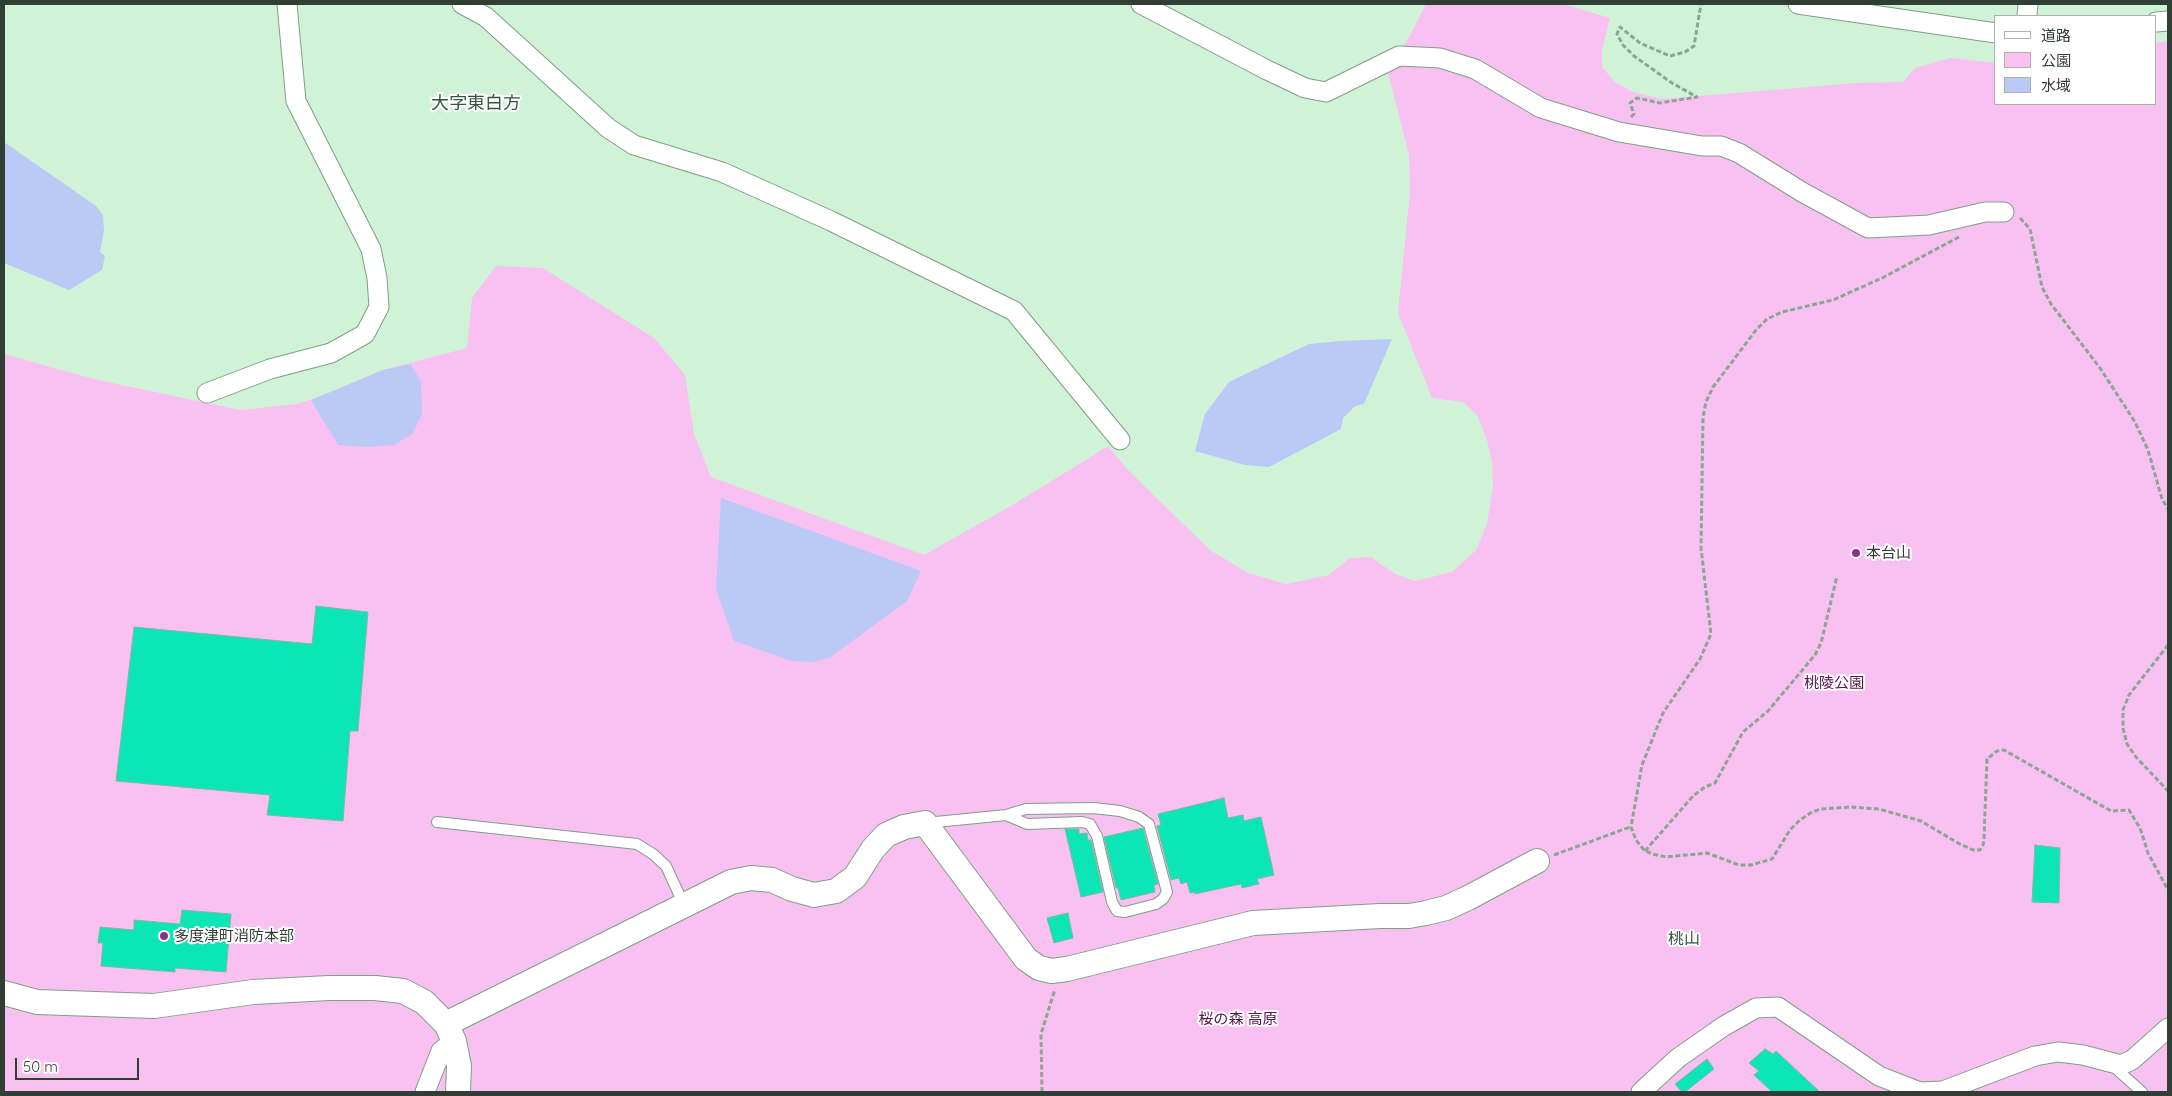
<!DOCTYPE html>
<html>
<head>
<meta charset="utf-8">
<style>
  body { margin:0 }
  #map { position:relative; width:2172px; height:1096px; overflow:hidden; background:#d0f3d7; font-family:Quicksand,"Noto Sans JP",sans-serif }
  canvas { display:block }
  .frame { position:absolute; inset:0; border:5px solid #313e33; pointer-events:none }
  .legend { position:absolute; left:1994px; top:15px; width:162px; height:90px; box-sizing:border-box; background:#fff; border:1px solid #adb2ad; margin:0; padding:6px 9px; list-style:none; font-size:15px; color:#313e33 }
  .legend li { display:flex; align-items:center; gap:10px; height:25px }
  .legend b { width:25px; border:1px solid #adb2ad }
  .scale { position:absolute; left:15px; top:1058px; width:124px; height:22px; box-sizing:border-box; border:2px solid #313e33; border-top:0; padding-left:6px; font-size:15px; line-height:18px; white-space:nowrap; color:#313e33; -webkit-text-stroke:4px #fff; paint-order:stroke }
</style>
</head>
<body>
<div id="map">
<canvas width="2172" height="1096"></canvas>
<div class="frame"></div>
<ul class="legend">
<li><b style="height:6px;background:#fff"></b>道路</li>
<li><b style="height:14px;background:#f9c1f2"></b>公園</li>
<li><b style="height:14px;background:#bac9f5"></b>水域</li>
</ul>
<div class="scale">50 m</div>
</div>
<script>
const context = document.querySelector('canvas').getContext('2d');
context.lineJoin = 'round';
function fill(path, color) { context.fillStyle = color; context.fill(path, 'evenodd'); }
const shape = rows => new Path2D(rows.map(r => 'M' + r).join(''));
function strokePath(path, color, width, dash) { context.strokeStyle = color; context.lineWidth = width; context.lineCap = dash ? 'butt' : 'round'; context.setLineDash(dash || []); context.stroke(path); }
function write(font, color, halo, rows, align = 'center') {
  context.font = font + ' Quicksand,"Noto Sans JP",sans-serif'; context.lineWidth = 4; context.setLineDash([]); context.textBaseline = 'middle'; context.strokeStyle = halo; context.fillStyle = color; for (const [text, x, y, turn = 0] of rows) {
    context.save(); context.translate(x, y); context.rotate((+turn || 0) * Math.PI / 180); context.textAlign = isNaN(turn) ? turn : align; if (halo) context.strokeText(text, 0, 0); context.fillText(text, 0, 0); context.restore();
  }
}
const green = shape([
  [1426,4,1563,4,1610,18,1602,50,1602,67,1615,82,1633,92,1662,99,1857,83,1903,82,1915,68,1950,58,1996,63,1996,104,2156,104,2156,43,2168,41,2168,1092,4,1092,4,354,94,379,240,410,297,404,337,391,383,370,467,348,472,298,496,266,543,268,654,338,685,375,694,434,711,477,924,555,1016,503,1108,446,1128,470,1210,550,1248,573,1286,584,1329,575,1350,558,1371,557,1395,574,1415,581,1452,572,1476,550,1487,524,1493,486,1492,462,1487,440,1477,415,1463,402,1432,398,1398,313,1410,192,1409,155,1387,69,1407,41]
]);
const water = shape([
  [4,142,96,206,103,215,104,231,100,252,105,256,102,270,69,290,4,263],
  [1392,339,1364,404,1355,406,1343,418,1341,429,1269,467,1245,465,1195,451,1205,414,1229,382,1309,344,1341,341],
  [411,364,421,382,422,415,412,434,394,445,368,447,338,445,311,400,383,370],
  [721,498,921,571,907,601,829,658,813,662,792,661,734,641,716,589]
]);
const building = shape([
  [316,606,368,612,358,731,350,731,343,821,267,815,270,795,116,781,134,627,312,644,316,606],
  [1224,798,1228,818,1243,815,1244,821,1261,817,1274,875,1257,879,1259,884,1242,888,1241,884,1195,894,1195,892,1190,893,1187,882,1181,884,1179,878,1171,880,1157,826,1161,825,1158,814,1224,798],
  [1143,828,1158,884,1154,885,1155,892,1121,900,1118,888,1116,888,1104,837,1143,828],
  [1065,829,1079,829,1079,834,1087,833,1088,840,1091,840,1103,892,1081,897,1065,829],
  [2035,845,2060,848,2059,903,2032,902,2035,845],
  [182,910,231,914,226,972,175,968,175,972,101,966,103,943,98,943,100,927,134,930,134,920,180,924,182,910],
  [1068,913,1073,938,1054,943,1047,918,1068,913],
  [1765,1049,1773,1054,1776,1051,1820,1092,1772,1092,1754,1075,1759,1071,1749,1063,1765,1049],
  [1707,1059,1714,1069,1685,1092,1682,1092,1675,1084,1707,1059]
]);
const path = shape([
  [1631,117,1634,114,1630,103,1637,98,1660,103,1697,97,1672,83,1634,56,1623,45,1617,34,1620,27,1640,43,1670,56,1685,52,1694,46,1701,4],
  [2020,218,2030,229,2042,287,2051,304,2100,368,2135,422,2148,450,2162,499,2168,509],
  [1959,237,1882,278,1833,300,1782,312,1767,319,1756,330,1713,387,1706,402,1703,417,1701,548,1711,634,1700,659,1663,713,1642,765,1631,827,1636,840,1644,850,1652,854,1666,857,1707,853,1739,865,1751,865,1772,859,1790,830,1800,820,1812,812,1821,809,1850,807,1879,809,1921,821,1958,843,1973,850,1980,850,1983,845,1984,839,1987,759,1997,751,2004,750,2111,811,2129,810,2140,828,2148,853,2168,890],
  [2168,645,2129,695,2123,710,2123,728,2127,744,2136,757,2168,791],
  [1645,851,1693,796,1705,787,1715,783,1743,732,1768,711,1815,655,1821,643,1837,576],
  [1554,855,1630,827],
  [1042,1092,1041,1034,1055,989]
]);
const service = shape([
  [437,822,637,844,653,854,666,866,684,905],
  [926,823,1006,815,1026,809,1093,808,1120,811,1139,817,1149,824,1167,892,1163,899,1156,904,1125,912,1117,911,1112,902,1097,836,1090,824,1082,822,1027,824,1006,815],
  [2113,1066,2142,1092]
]);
const minor = shape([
  [462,4,486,17,608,128,634,145,722,172,831,221,1014,311,1120,440],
  [1141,4,1267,70,1305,88,1326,92,1399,56,1440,58,1475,69,1541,108,1619,132,1702,146,1721,146,1739,153,1802,192,1868,228,1929,225,1985,212,2004,212],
  [1798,4,1996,33],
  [2027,16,2028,4],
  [2156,22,2168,21],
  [207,393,270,369,331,353,365,334,379,307,377,278,371,249,296,101,287,4],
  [425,1092,441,1051,454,1041],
  [1641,1092,1678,1058,1724,1026,1756,1008,1778,1007,1879,1076,1920,1092,1943,1091,2035,1056,2058,1052,2083,1055,2121,1065,2132,1060,2168,1028]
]);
const tertiary = shape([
  [4,993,37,1002,154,1006,253,992,329,988,375,988,403,991,424,1002,446,1024,454,1041,459,1066,458,1092],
  [446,1024,731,882,751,878,772,880,792,889,814,895,836,891,855,877,873,849,886,835,904,827,925,823,1026,959,1039,968,1052,971,1067,969,1253,923,1380,916,1409,916,1426,913,1446,908,1468,898,1537,861]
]);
const markers = [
  [1856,553,5,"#952c8f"],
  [164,936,5,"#952c8f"]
];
const poiNames = [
  ["本台山",1866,553],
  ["多度津町消防本部",174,936]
];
const parkNames = [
  ["桃陵公園",1834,683],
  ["桜の森 高原",1238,1019]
];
const neighbourhoodNames = [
  ["桃山",1684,939]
];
const quarterNames = [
  ["大字東白方",476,104]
];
fill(green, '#f9c1f2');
fill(water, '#bac9f5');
fill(building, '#0ce6b6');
strokePath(building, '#89b5a5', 1);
strokePath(service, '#7f9f85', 12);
strokePath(minor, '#7f9f85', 21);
strokePath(tertiary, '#7f9f85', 26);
strokePath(path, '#8ca691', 3, [5, 2.5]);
strokePath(service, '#fff', 10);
strokePath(minor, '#fff', 19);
strokePath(tertiary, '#fff', 24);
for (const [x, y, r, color] of markers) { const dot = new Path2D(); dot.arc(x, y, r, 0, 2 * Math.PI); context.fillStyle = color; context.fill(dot); strokePath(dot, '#fff', 2); }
write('15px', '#313e33', '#fff', poiNames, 'left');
write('15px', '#53174f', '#fff', parkNames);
write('16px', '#37553e', '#fff', neighbourhoodNames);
write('18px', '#37553e', '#fff', quarterNames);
</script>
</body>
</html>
